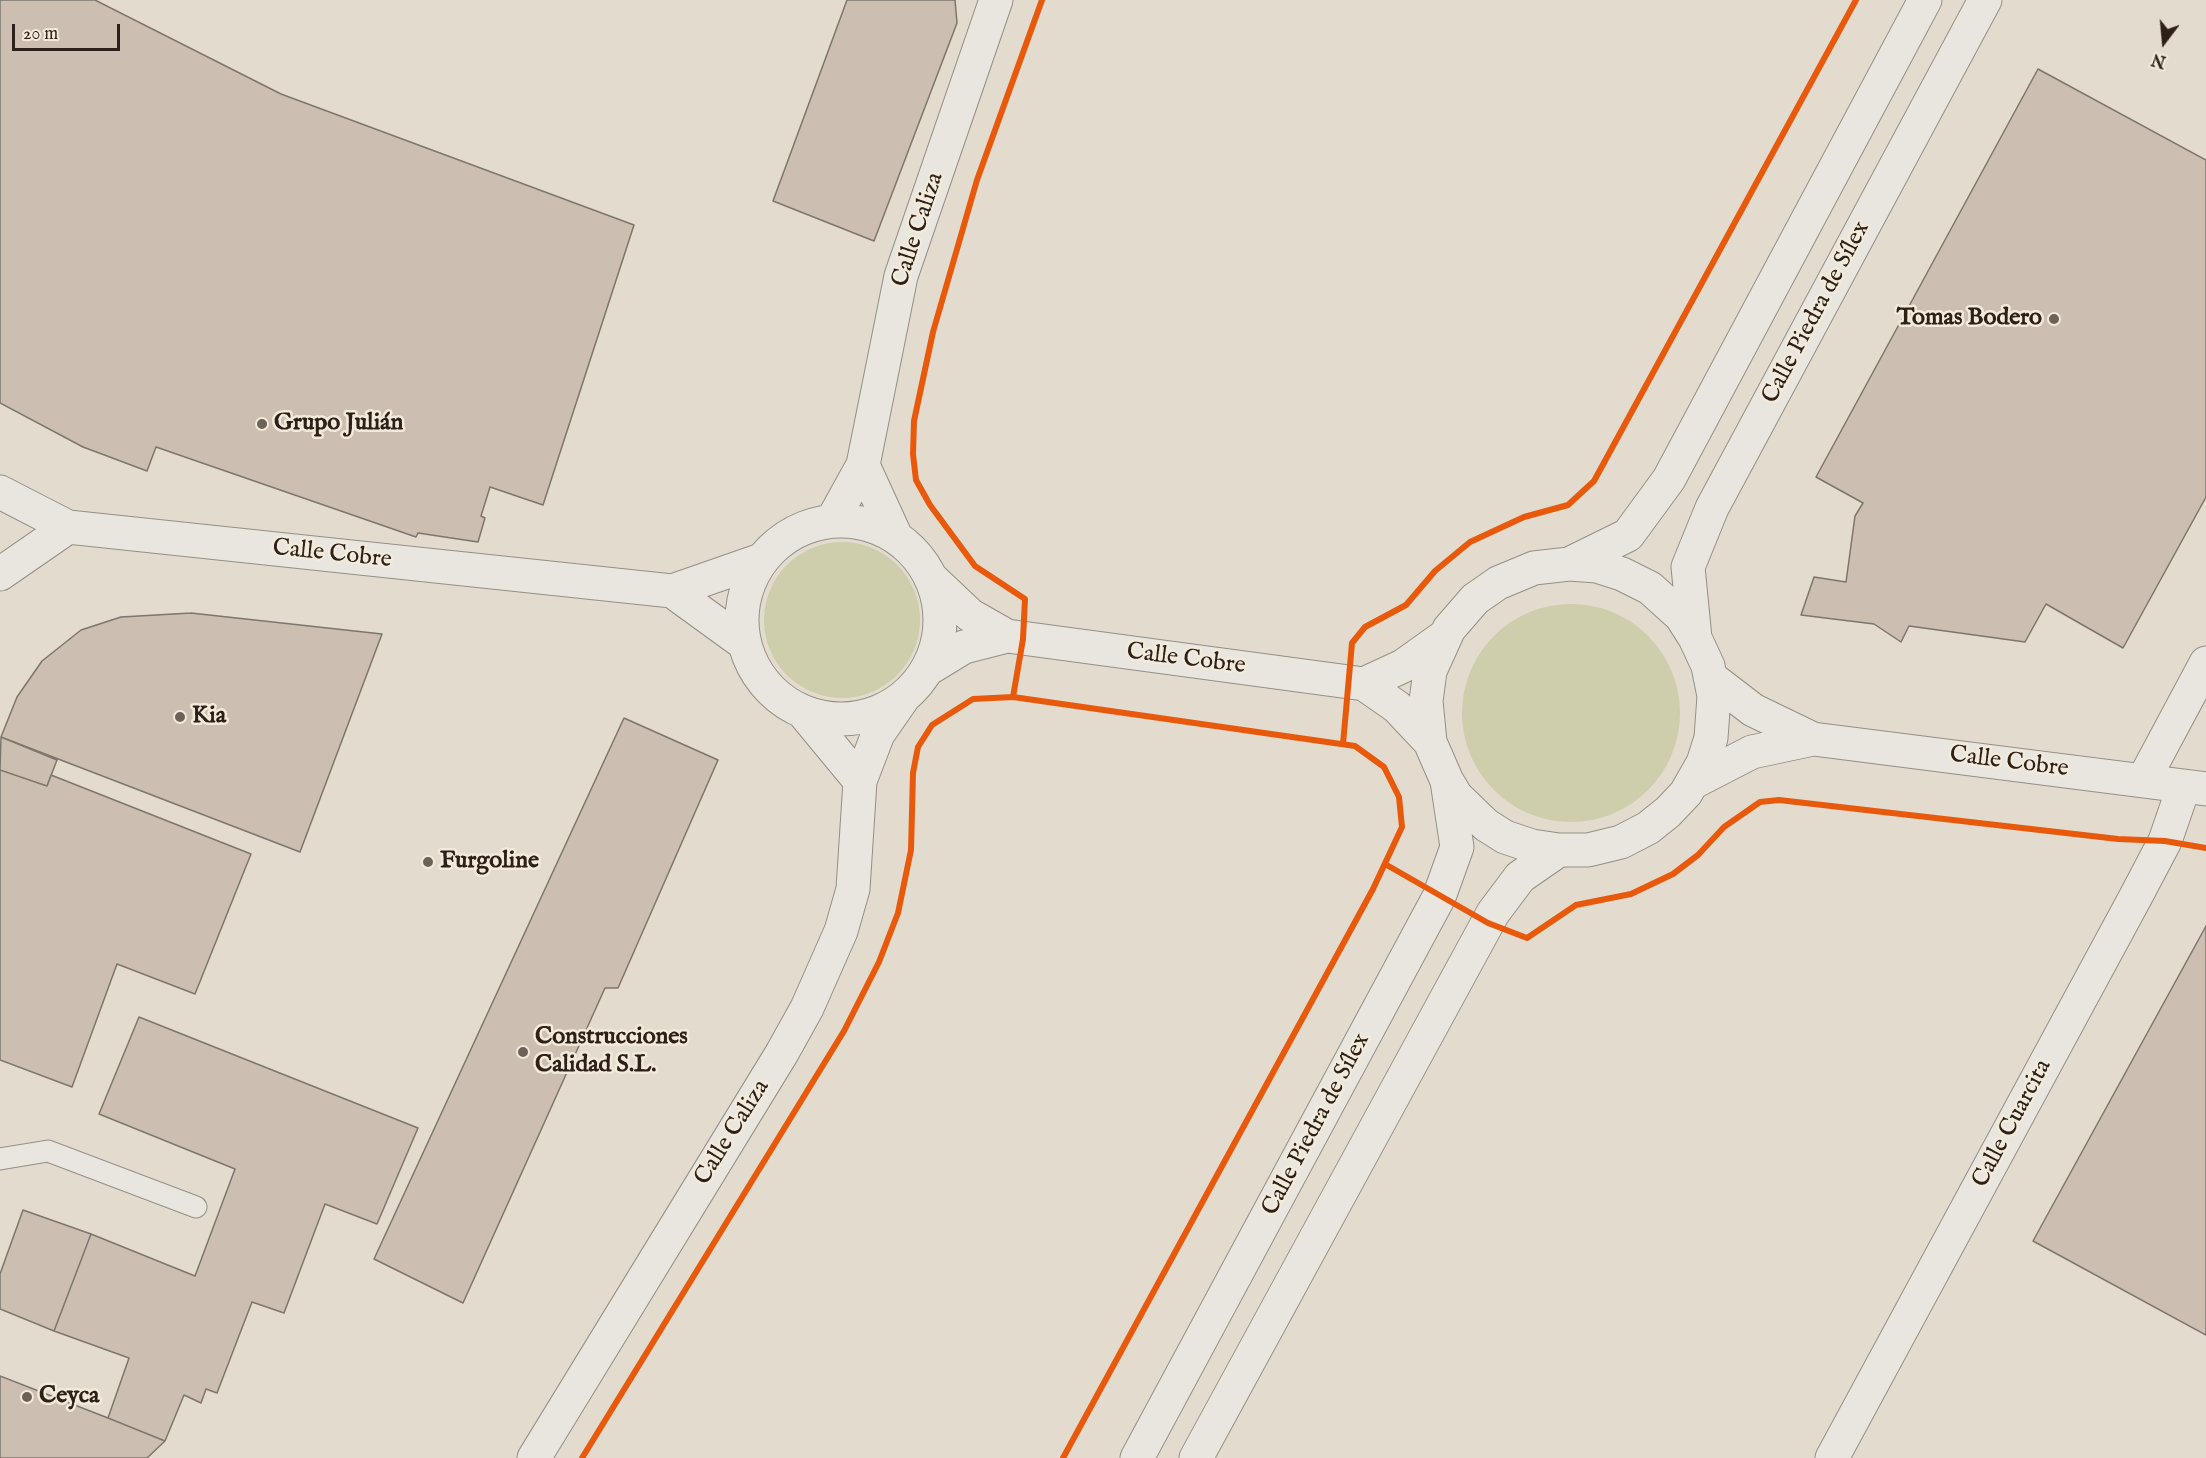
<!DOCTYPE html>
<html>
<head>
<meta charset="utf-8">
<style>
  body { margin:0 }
  #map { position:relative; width:2206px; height:1458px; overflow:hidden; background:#e3dcce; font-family:"IM FELL English",serif }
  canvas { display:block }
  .north { position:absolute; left:2134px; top:12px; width:60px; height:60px; -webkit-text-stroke:4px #f2eada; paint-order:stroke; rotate:196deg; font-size:16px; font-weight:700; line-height:24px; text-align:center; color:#2d2019 }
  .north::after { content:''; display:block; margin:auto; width:21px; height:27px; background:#2d2019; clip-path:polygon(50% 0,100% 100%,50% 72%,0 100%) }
  .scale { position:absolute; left:12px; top:24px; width:108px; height:27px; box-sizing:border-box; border:3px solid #2d2019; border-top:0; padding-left:8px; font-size:18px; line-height:21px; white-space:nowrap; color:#2d2019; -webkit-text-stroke:4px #f2eada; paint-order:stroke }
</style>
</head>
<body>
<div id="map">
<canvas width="2206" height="1458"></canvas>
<div class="north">N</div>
<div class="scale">20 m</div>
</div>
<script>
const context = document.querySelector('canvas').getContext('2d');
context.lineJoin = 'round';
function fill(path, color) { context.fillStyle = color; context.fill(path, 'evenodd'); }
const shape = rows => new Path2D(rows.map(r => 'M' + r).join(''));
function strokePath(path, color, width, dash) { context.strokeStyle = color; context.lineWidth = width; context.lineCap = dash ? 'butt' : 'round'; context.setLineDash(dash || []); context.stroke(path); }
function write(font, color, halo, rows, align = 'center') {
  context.font = font + ' "IM FELL English",serif'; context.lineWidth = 5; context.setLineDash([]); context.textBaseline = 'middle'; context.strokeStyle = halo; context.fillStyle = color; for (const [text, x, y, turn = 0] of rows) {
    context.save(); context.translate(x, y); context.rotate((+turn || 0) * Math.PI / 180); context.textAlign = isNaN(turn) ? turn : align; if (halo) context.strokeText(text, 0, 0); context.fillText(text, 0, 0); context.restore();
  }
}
const green = shape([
  '764 620a78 78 0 1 1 156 0a78 78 0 1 1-156 0Z',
  '1462 713a109 109 0 1 1 218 0a109 109 0 1 1-218 0Z'
]);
const building = shape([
  [0,0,95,0,281,94,634,225,543,505,490,487,481,516,485,518,478,542,418,533,416,537,156,447,147,471,83,447,0,403,0,0],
  [847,0,955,0,957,23,874,241,773,201,847,0],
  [2038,69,2206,160,2206,497,2123,648,2046,604,2025,642,1909,626,1901,642,1874,624,1801,615,1814,577,1846,582,1855,516,1863,503,1816,477,2038,69],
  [191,613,382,634,300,852,1,737,17,697,42,661,81,630,121,617,191,613],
  [624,718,718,760,618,988,605,988,463,1303,374,1259,624,718],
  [1,737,57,760,47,786,0,770,1,737],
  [0,770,47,786,51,775,251,854,195,994,117,964,72,1087,0,1060,0,770],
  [2206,926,2206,1335,2033,1241,2206,926],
  [139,1017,418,1128,377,1224,325,1204,284,1313,252,1302,217,1393,206,1389,201,1403,184,1395,165,1441,108,1418,129,1358,54,1331,91,1234,195,1276,235,1169,99,1114,139,1017],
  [23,1210,91,1234,54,1331,0,1309,0,1274,23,1210],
  [0,1376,108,1418,165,1441,147,1458,0,1458,0,1376]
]);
const lane = shape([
  [0,1159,48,1151,196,1207]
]);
const street = shape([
  [863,465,896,537],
  [0,492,68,527,672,591,761,560],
  '742 620a99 99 0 1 1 198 0a99 99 0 1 1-198 0Z',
  [832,521,863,465,901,276,996,0],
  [1569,564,1628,535,1669,479,1925,0],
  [0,574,68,527],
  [933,580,970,615,1007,636,1364,684,1397,707,1430,742],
  [672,591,745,644],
  [1695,638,1688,567,1712,508,1985,0],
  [928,669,964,647,1007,636],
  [1710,677,1753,710,1813,739],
  [1364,684,1403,666,1445,636],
  [803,712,860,781],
  [2144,779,2206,663],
  [1692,783,1752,752,1813,739,2206,789],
  [534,1458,782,1053,807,1008,841,931,853,889,860,781,878,734,903,698],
  [1137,1458,1439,897,1457,847,1447,781,1430,742,1426,701,1430,671,1449,629,1475,599,1498,583,1534,568,1569,564,1597,566,1622,574,1650,588,1681,616,1695,638,1708,666,1714,696,1711,738,1703,763,1686,793,1668,812,1648,828,1621,842,1588,850,1559,850,1532,846,1505,837,1486,825,1456,796,1447,781],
  [1196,1458,1493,913,1520,877,1559,850],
  [1832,1458,2135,898,2165,841,2184,786]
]);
const cycleway = shape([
  [1013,697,1023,639,1025,599,975,566,930,505,916,480,913,454,914,421,933,332,977,180,1042,0],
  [1343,744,1352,643,1365,627,1406,605,1435,571,1470,542,1524,517,1568,505,1594,481,1856,0],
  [1385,864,1488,923,1527,938,1576,905,1631,894,1673,874,1698,855,1724,827,1760,802,1779,800,2118,839,2165,841,2206,848],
  [582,1458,844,1031,879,962,898,913,911,850,913,773,918,747,932,725,973,699,1013,697,1355,746,1384,767,1399,797,1402,827,1373,889,1063,1458]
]);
const markers = [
  [2054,319,6,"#6d6258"],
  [262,424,6,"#6d6258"],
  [180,717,6,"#6d6258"],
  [428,862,6,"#6d6258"],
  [523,1052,6,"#6d6258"],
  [27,1397,6,"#6d6258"]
];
const streetNames = [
  ["Calle Caliza",919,230,-72],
  ["Calle Piedra de Sílex",1817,313,-62],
  ["Calle Cobre",332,555,6],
  ["Calle Cobre",1186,660,7],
  ["Calle Cobre",2009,763,7],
  ["Calle Cuarcita",2013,1124,-62],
  ["Calle Piedra de Sílex",1317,1125,-62],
  ["Calle Caliza",733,1133,-58]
];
const poiNames = [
  ["Tomas Bodero",2042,319,"right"],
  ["Grupo Julián",274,424],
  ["Kia",192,717],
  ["Furgoline",440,862],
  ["Construcciones",535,1038],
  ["Calidad S.L.",535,1066],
  ["Ceyca",39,1397]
];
fill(green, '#cecdac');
fill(building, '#ccbeb1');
strokePath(building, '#7c766e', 1.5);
strokePath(lane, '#948f86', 23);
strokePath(street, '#948f86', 35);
strokePath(lane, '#e9e5df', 21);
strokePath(street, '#e9e5df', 33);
strokePath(cycleway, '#e8590c', 6);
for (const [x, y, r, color] of markers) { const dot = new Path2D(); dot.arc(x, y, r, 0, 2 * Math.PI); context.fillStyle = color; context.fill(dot); strokePath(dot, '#f2eada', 2); }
write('24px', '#2d2019', '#f2eada', streetNames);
write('bold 24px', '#2d2019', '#f2eada', poiNames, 'left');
</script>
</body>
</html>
